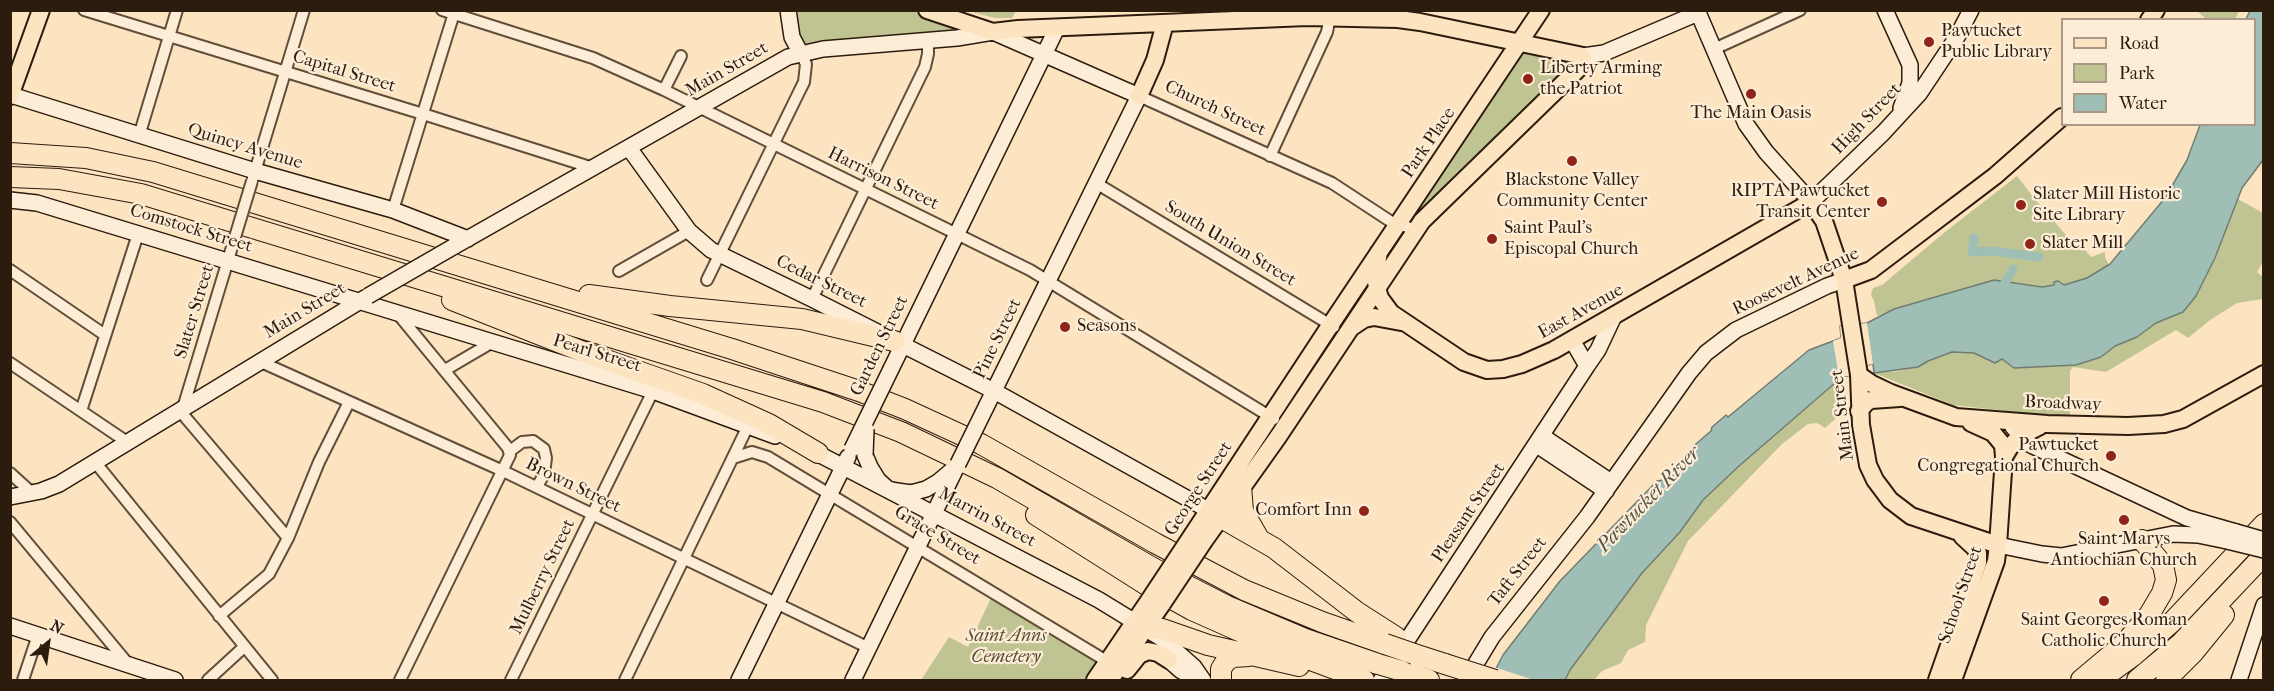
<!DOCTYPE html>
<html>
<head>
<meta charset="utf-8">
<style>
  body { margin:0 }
  #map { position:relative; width:2274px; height:691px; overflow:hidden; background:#fde4c0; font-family:"IM FELL French Canon",serif }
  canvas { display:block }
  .frame { position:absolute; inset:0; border:12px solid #2c1c0e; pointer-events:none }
  .legend { position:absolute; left:2061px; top:18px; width:195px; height:108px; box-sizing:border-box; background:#feedd6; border:2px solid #aa9986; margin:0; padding:8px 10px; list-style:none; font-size:18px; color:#2c1c0e }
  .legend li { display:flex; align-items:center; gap:12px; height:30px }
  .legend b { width:30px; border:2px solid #aa9986 }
  .north { position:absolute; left:18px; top:613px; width:60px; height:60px; -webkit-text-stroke:4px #feedd6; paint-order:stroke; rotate:29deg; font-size:16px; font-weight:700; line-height:24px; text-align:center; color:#2c1c0e }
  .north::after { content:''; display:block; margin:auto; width:21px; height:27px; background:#2c1c0e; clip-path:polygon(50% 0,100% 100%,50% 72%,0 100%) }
</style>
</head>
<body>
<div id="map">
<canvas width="2274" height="691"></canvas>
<div class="frame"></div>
<ul class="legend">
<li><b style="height:8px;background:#fde4c0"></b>Road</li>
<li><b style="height:16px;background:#c0c492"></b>Park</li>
<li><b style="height:16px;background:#9fbeb5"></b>Water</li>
</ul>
<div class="north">N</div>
</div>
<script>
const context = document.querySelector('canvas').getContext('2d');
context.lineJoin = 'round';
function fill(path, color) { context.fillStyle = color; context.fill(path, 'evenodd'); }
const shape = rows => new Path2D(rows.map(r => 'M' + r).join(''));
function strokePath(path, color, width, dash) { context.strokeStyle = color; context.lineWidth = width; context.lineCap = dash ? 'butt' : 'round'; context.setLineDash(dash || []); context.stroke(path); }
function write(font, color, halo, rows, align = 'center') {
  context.font = font + ' "IM FELL French Canon",serif'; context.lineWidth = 4.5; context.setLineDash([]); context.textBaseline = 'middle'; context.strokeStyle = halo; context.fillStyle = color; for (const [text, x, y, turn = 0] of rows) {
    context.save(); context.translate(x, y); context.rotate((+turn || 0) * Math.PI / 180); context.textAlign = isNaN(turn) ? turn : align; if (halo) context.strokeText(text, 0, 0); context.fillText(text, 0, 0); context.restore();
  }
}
const green = shape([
  [787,11,929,11,983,28,803,55],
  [968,11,1016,10,1016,11,1012,18,995,18],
  [2197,11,2239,11,2235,20,2206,19],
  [1524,51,1573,63,1425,208,1421,210,1419,207],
  [2017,176,2034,198,2077,248,2077,245,2080,244,2091,257,2105,252,2105,257,2109,265,2087,278,2064,285,2034,287,1994,280,1894,309,1877,316,1874,301,1871,295,1873,288,1882,285,1945,232],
  [2238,199,2263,213,2263,262,2257,272,2263,277,2263,299,2237,303,2210,320,2188,338,2176,330,2106,372,2073,367,2070,371,2070,418,1953,405,1874,373,1900,371,1952,352,1974,353,1991,361,2002,359,2014,368],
  [1835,383,1844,411,1825,428,1817,423,1808,424,1782,444,1688,541,1646,625,1645,642,1628,650,1621,663,1602,671,1594,680,1565,680,1570,670,1642,573,1680,532,1703,500,1782,426],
  [991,598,1096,662,1084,680,921,680,949,637,968,647]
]);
const water = shape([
  [2250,11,2263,11,2263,160,2242,188,2215,258,2196,296,2183,312,2156,323,2137,337,2115,346,2101,357,2076,365,2014,368,2002,359,1995,363,1974,353,1952,352,1928,361,1918,367,1874,373,1873,364,1863,366,1864,374,1839,377,1835,383,1739,466,1703,500,1680,532,1642,573,1570,670,1565,680,1490,680,1503,655,1560,581,1657,481,1663,480,1672,471,1688,454,1689,450,1711,431,1712,427,1726,415,1728,417,1809,350,1841,338,1840,326,1867,323,1894,309,1994,280,2042,287,2054,285,2054,282,2058,281,2064,285,2087,278,2110,264,2165,198,2187,160,2200,125,2254,124,2254,20,2246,19,2250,11]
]);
const pier = shape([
  [1867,323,1873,364,1863,366,1864,374,1839,377,1833,341,1841,338,1840,326],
  [1494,667,1534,680,1487,680]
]);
const canal = shape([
  [1974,238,1972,252,1993,251,2039,257],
  [2001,290,2013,269]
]);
const street = shape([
  [84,10,423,114,593,168],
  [442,10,593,58,664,90,1030,270,1274,419],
  [1714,49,1800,10],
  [664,90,681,56],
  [1139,96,1332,183,1390,221,1416,230],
  [139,136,177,10],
  [1270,156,1327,32,1330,16],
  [253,178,304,10],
  [1096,183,1334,327],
  [393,210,455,10],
  [10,270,105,335],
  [619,271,689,231],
  [707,280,800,90,804,82,806,64,801,54],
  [812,299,925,67,928,54,928,41],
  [398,314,508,448,510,455,400,680],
  [259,361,503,471,869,648],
  [10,363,127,442],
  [445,370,491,343],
  [183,408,232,247],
  [81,411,138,234],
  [180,411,288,538],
  [510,451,522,442,533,441,544,449,546,458,544,474,537,487],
  [733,458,752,452,768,457,1113,665],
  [95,462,272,680],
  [10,473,32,493],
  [10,522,129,665],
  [219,616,269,574,288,538,319,462,349,402],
  [23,680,38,635],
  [208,680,244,647],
  [511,680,653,391],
  [625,680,748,426]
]);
const secondary = shape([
  [788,10,792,37,801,54],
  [1697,10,1746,124,1766,152,1811,202,1883,133,1919,94,1957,37,1971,10],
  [1885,10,1910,65,1910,83,1901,108],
  [1583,56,1604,53,1698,13],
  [11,95,255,171,393,210,468,239],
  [629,148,689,231,711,250,812,299,994,391,1217,515],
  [10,200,37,203,653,391,775,436],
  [453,247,788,57,823,49,957,38,993,32,1139,96,987,405],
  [1587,366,1598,350,1614,316],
  [891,369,1057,28],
  [2013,427,2027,443,2033,446,2187,518,2236,532],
  [1542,436,1611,482],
  [1537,445,1606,491],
  [809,449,1099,600,1161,638,1194,667,1203,680],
  [865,455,870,467,878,480,888,489,897,491,911,493,926,489,938,482,951,471],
  [10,497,41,491,59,484,365,298],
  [1998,545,2042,554,2061,556,2173,534,2198,535,2227,541],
  [10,626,175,680],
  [1161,653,1180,670,1197,680],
  [739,680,848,457],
  [853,680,958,464],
  [1381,680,1587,366,1572,340],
  [1466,680,1492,637,1587,517,1689,373,1706,353,1736,330,1827,286,1844,280],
  [2239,680,2264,605]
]);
const primary = shape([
  [927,10,993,32,1018,29,1307,17,1398,19,1420,22,1583,56,1577,70,1422,221,1278,437,1204,541],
  [2149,20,2156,10],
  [10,96,41,10],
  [1139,96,1155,60,1165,23],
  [1379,252,1375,275,1377,288,1380,298,1391,313,1464,362,1487,370,1503,369,1522,364,1554,350,1811,202,1824,221,1844,280,1859,375,1861,425,1868,465,1875,480,1890,500,1911,516,1998,545],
  [1844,280,1871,270,1912,239,1995,176,2062,117],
  [1352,327,1364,319,1374,317,1401,322],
  [1859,375,1872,384,1891,393,1956,417,2047,424,2128,426,2164,424,2183,419,2264,374],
  [1859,411,1866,403,1871,400,1900,398],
  [2004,457,2010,447,2020,436,2040,426],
  [1193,534,1335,318,1541,10],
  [1127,670,1139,655,1148,651,1158,653,1169,660],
  [1095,680,1150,599],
  [1110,680,1162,604],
  [1937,680,1978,563,1978,553,1975,548,1962,536],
  [1953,680,1996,561,1998,545,2004,457,2003,445,1993,433,1971,423]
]);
const highway = shape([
  [10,153,86,158,153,172,732,349,859,391,905,409,981,444,1155,543,1244,590,1322,622,1385,644],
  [10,177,59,179,141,194,823,402,901,432,997,478,1153,568,1227,606,1305,639,1378,664],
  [589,295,670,306,802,319,894,341],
  [452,300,581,351,703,394,769,424,818,453],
  [1241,486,1243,511,1258,537],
  [1036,515,1145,584,1192,610,1273,646,1364,680],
  [1220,517,1274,548,1357,612,1396,637],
  [1145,628,1162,629,1208,645,1299,666],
  [1414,654,1445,664],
  [1402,671,1429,680],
  [1221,680,1221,669,1226,661,1233,657,1249,656],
  [2081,680,2125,643,2149,615,2162,593,2166,580,2163,565,2142,540],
  [2100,680,2133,656,2171,623,2264,524],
  [2137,680,2180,644,2264,555],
  [2166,680,2193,653,2224,615]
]);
const streetBridge = shape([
  [232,247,252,181]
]);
const secondaryBridge = shape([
  [368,296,453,247],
  [852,449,891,369],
  [865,455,866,429],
  [958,464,987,405],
  [2236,532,2264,540],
  [2227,541,2264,550]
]);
const primaryBridge = shape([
  [1150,599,1193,534],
  [1162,604,1204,541]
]);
const highwayBridge = shape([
  [1385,644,1414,654],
  [1378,664,1402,671],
  [1445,664,1495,680]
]);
const markers = [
  [1929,42,6,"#8f2418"],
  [1528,79,6,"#8f2418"],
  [1751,94,6,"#8f2418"],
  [1572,161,6,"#8f2418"],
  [1882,202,6,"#8f2418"],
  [2021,205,6,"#8f2418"],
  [1492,239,6,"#8f2418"],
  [2030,244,6,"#8f2418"],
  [1065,327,6,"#8f2418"],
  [2111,456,6,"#8f2418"],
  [1364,511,6,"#8f2418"],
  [2124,520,6,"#8f2418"],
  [2104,601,6,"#8f2418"]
];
const poiNames = [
  ["Pawtucket",1941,32],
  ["Public Library",1941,53],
  ["Liberty Arming",1540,69],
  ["the Patriot",1540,90],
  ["The Main Oasis",1751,114,"center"],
  ["Blackstone Valley",1572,181,"center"],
  ["Community Center",1572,202,"center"],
  ["RIPTA Pawtucket",1870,192,"right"],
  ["Transit Center",1870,213,"right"],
  ["Slater Mill Historic",2033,195],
  ["Site Library",2033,216],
  ["Saint Paul's",1504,229],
  ["Episcopal Church",1504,250],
  ["Slater Mill",2042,244],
  ["Seasons",1077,327],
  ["Pawtucket",2099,446,"right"],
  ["Congregational Church",2099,467,"right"],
  ["Comfort Inn",1352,511,"right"],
  ["Saint Marys",2124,540,"center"],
  ["Antiochian Church",2124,561,"center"],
  ["Saint Georges Roman",2104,621,"center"],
  ["Catholic Church",2104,642,"center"]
];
const streetNames = [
  ["Main Street",727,70,-30],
  ["Capital Street",344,72,17],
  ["Church Street",1215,109,25],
  ["High Street",1867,119,-46],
  ["Park Place",1429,143,-56],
  ["Quincy Avenue",245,147,17],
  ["Harrison Street",883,179,26],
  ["Comstock Street",191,229,17],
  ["South Union Street",1230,244,31],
  ["Cedar Street",821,282,26],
  ["Roosevelt Avenue",1796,282,-25],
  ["Main Street",305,311,-31],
  ["Slater Street",195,312,-73],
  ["East Avenue",1581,312,-29],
  ["Pine Street",998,339,-64],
  ["Garden Street",880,346,-64],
  ["Pearl Street",597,354,17],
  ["Broadway",2063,404,2],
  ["Main Street",1843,415,-97],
  ["Brown Street",573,486,26],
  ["George Street",1199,489,-57],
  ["Pleasant Street",1469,513,-56],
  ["Marrin Street",987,518,28],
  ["Grace Street",937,536,31],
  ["Taft Street",1518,572,-52],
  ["Mulberry Street",543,577,-64],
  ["School Street",1961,595,-71]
];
const parkNames = [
  ["Saint Anns",1006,637],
  ["Cemetery",1006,658]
];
const waterNames = [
  ["Pawtucket River",1649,500,-46]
];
fill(green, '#c0c492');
fill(water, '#9fbeb5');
strokePath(water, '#717d72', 1.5);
fill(pier, '#fde4c0');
strokePath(canal, '#9fbeb5', 9);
strokePath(street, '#604e3a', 14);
strokePath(secondary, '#2c1c0e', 18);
strokePath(primary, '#2c1c0e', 20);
strokePath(highway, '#2c1c0e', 22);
strokePath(street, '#feedd6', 10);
strokePath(secondary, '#feedd6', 15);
strokePath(primary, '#fde4c0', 16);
strokePath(highway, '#fde4c0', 20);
strokePath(streetBridge, '#604e3a', 14, []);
strokePath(secondaryBridge, '#2c1c0e', 18, []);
strokePath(primaryBridge, '#2c1c0e', 20, []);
strokePath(highwayBridge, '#2c1c0e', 22, []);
strokePath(streetBridge, '#feedd6', 10);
strokePath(secondaryBridge, '#feedd6', 15);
strokePath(primaryBridge, '#fde4c0', 16);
strokePath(highwayBridge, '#fde4c0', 20);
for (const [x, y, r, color] of markers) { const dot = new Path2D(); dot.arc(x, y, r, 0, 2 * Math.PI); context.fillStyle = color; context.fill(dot); strokePath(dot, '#feedd6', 2); }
write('18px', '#2c1c0e', '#feedd6', poiNames, 'left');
write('18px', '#2c1c0e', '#feedd6', streetNames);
write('italic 18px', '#584e36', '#feedd6', parkNames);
write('italic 20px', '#545548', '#feedd6', waterNames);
</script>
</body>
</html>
